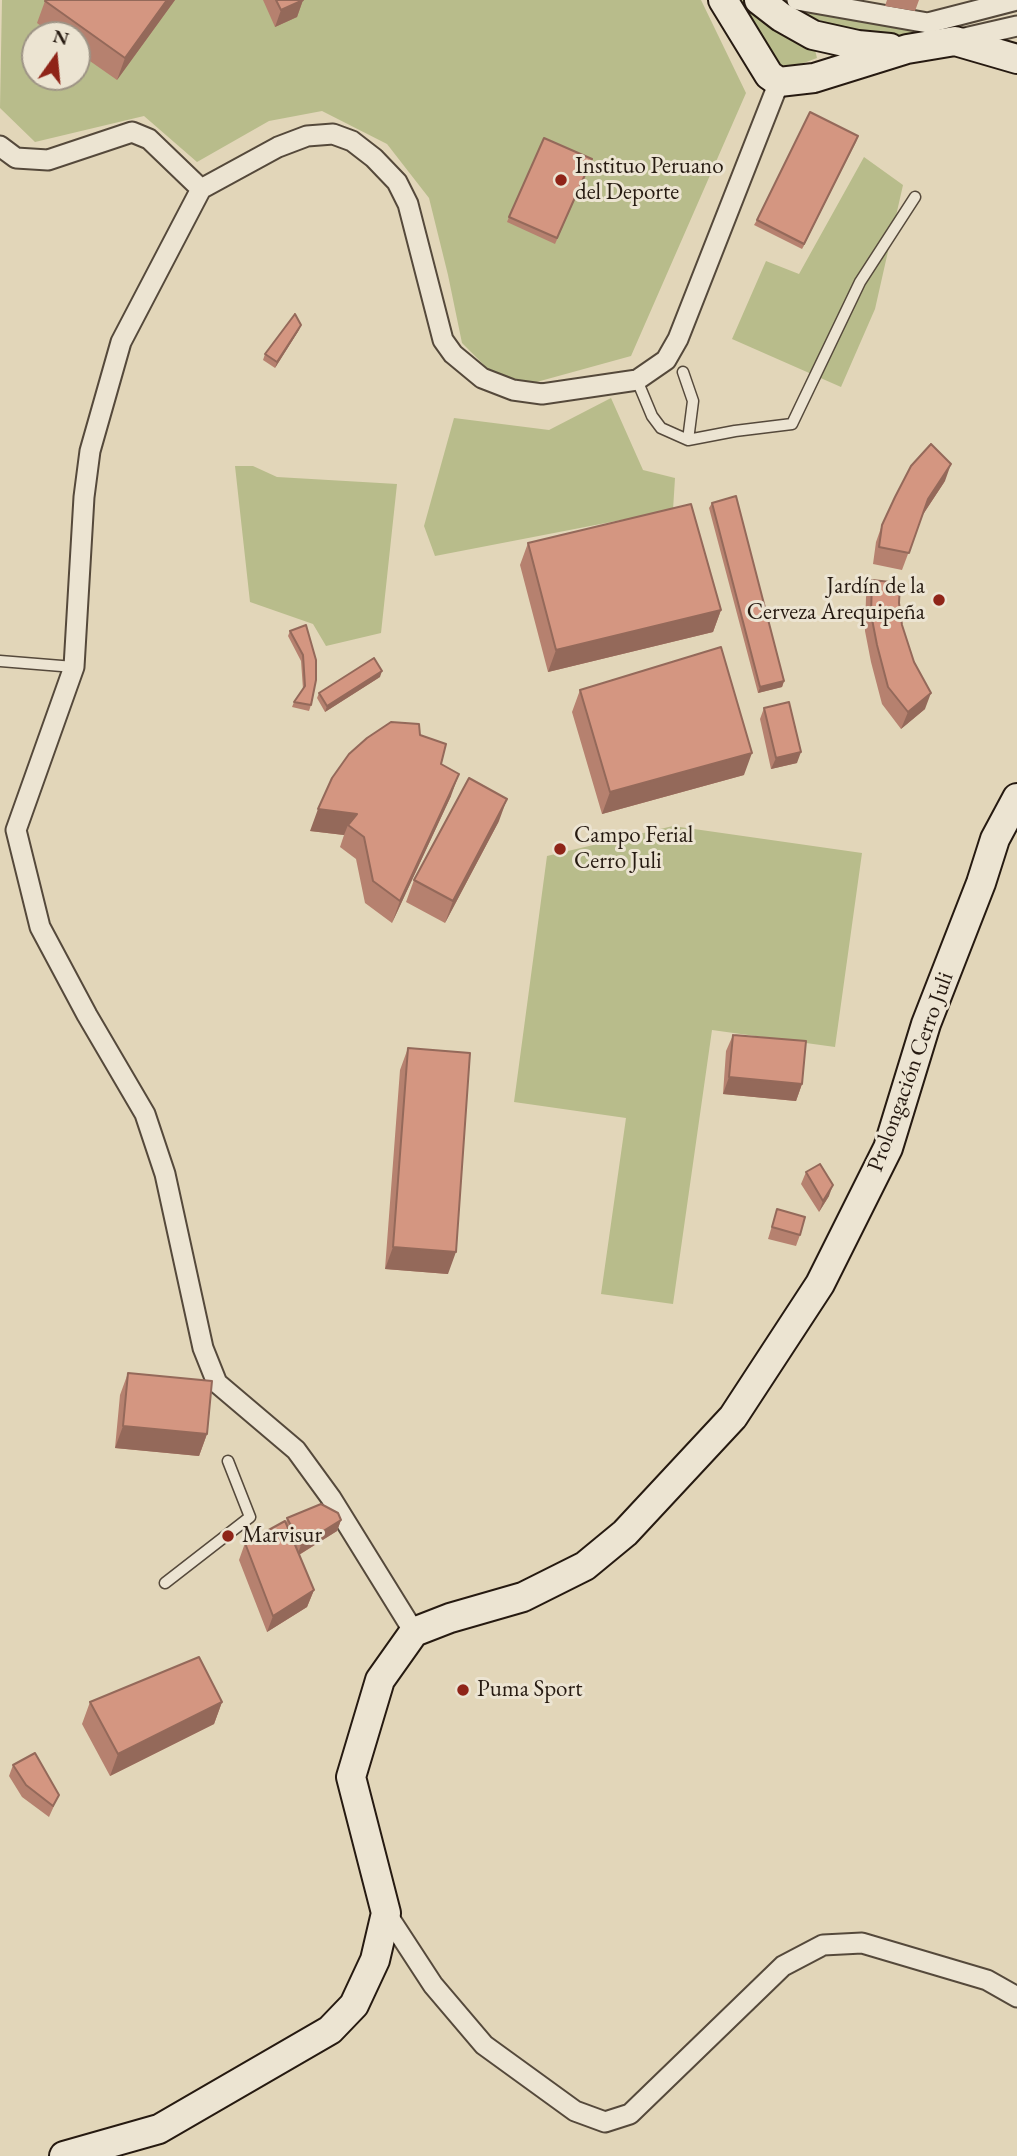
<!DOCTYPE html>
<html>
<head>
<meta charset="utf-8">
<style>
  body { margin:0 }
  #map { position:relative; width:1017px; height:2156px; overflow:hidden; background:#e2d6b9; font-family:"EB Garamond",serif }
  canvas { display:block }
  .north { position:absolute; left:21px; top:21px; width:70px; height:70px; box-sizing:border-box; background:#ece4d2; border:2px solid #9d9385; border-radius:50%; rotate:15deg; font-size:19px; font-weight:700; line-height:28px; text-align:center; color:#261a11 }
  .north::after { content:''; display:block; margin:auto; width:24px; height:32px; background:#8f2418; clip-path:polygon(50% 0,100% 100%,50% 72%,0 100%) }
</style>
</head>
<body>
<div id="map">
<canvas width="1017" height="2156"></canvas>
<div class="north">N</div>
</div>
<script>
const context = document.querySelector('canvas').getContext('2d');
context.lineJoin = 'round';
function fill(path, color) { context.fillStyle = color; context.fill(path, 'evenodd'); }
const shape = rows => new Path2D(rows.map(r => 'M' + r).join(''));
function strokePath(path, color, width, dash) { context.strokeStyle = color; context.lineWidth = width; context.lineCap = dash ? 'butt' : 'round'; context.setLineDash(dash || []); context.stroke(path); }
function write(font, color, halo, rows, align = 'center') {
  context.font = font + ' "EB Garamond",serif'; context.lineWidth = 6; context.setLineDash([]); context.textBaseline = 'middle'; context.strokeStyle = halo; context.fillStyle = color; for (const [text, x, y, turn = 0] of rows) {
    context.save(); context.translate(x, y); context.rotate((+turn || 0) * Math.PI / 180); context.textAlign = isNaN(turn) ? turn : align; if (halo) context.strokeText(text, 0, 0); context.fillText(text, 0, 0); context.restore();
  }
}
const green = shape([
  [2,0,701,0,746,93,631,356,533,383,493,374,462,343,448,275,429,198,387,144,322,111,269,121,197,162,144,116,35,142,0,108],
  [35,35,77,35,77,77,35,77],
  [737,0,746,0,815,50,817,58,790,68,775,66],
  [782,0,809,0,918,25,917,36,904,38,832,24,805,16],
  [864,157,903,185,875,309,841,387,732,339,766,261,799,274],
  [611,398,643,470,675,478,673,510,435,556,424,526,454,418,549,430],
  [235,466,253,466,277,477,397,484,381,633,326,646,313,624,250,602],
  [673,826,862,853,835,1047,712,1030,673,1304,601,1294,626,1118,514,1102,547,856]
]);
const lane = shape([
  [683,372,693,401,688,440],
  [637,380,652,416,661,428,688,440,735,431,792,424,860,282,915,197],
  [0,661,74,667],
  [165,1583,250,1517,228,1461]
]);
const street = shape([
  [797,0,928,23,1017,0],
  [956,40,1017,26],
  [0,146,16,158,48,160,132,132,149,139,201,189],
  [414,1632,331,1498,296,1450,217,1383,203,1348,165,1174,145,1114,87,1015,40,927,16,830,74,667,84,497,90,451,121,342,201,189,278,147,307,136,333,134,352,141,374,158,397,182,408,204,443,340,453,354,482,378,513,390,542,394,637,380,666,360,678,339,779,82],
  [386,1913,433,1985,484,2045,575,2111,605,2122,630,2114,783,1966,823,1945,862,1943,987,1980,1017,1997]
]);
const secondary = shape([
  [723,0,769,75,779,82,814,78,907,49,955,41,1017,59],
  [759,0,781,17,813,35,858,45,890,48],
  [64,2156,159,2129,330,2030,354,2005,375,1960,386,1913,351,1777,380,1680,414,1632,450,1618,523,1597,585,1566,625,1533,733,1417,820,1284,888,1148,926,1024,981,883,995,839,1017,798]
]);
const wall = shape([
  [175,0,117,80,77,52,77,35,53,35,37,23,45,1],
  [263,0,303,0,297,17,275,27],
  [887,0,919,0,915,11,885,6],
  [858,136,802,249,754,225,757,220],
  [590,165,555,244,507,222,509,217],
  [299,330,275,368,263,360,265,354],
  [945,481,922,516,902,570,873,564,876,542,882,525],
  [712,503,784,681,782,687,758,693,709,508],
  [528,543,721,610,713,632,548,672,520,565],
  [872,580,899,603,902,625,925,709,901,729,882,704,871,662,865,631,866,597],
  [306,625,311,705,309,711,292,707,294,702,303,689,301,661,288,636,290,631],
  [380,677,325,712,317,698,319,693],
  [580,690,744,775,602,814,572,712],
  [764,708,797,763,771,769,760,719],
  [420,735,441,764,451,796,392,923,365,903,356,859,340,847,344,835,310,831],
  [499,821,445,923,406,902,414,880],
  [733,1035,802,1084,796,1101,723,1094,726,1051],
  [408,1048,448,1274,385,1269,400,1070],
  [806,1172,829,1196,819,1212,801,1184],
  [777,1209,800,1235,796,1246,768,1239],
  [128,1373,207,1434,199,1456,115,1448,120,1395],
  [287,1518,341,1520,337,1531,299,1555,314,1590,307,1607,267,1632,239,1560,245,1543,286,1523],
  [90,1702,222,1702,214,1724,110,1776,82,1724],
  [13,1765,54,1806,49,1817,22,1797,9,1776]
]);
const shadedWall = shape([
  [167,0,175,0,117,80,125,58],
  [303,0,297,17,275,27,281,10],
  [858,136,856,142,802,249,804,244],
  [301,325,299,330,275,368,277,362],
  [951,464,945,481,922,516,902,570,928,499],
  [721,610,713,632,548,672,556,650],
  [382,671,380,677,325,712,327,706],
  [784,681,782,687,758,693,760,687],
  [931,693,925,709,901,729,908,712],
  [801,752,797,763,771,769,776,758],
  [752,753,744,775,602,814,610,792],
  [459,774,451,796,392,923,400,901],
  [507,799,499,821,445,923,453,901],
  [318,809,357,814,348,825,344,835,310,831],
  [729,1077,802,1084,796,1101,723,1094],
  [833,1185,829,1196,819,1212,823,1201],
  [393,1247,456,1252,448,1274,385,1269],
  [123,1426,207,1434,199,1456,115,1448],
  [341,1520,337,1531,297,1556,301,1545],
  [314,1590,307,1607,267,1632,273,1616],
  [222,1702,214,1724,110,1776,118,1754]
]);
const building = shape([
  [46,0,167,0,125,58,45,1,46,0],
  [276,0,303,0,281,10,276,0],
  [810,112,858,136,804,244,757,220,810,112],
  [544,138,592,159,557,238,509,217,544,138],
  [295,314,301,325,277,362,265,354,295,314],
  [931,444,951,464,928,499,909,553,879,547,882,525,895,497,911,466,931,444],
  [736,496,784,681,760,687,712,503,736,496],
  [691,504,721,610,556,650,528,543,691,504],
  [872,580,900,583,899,603,902,625,914,662,931,693,908,712,888,687,877,645,871,614,872,580],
  [306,625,316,660,316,680,311,705,294,702,305,686,303,655,290,631,306,625],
  [721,647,752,753,610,792,580,690,721,647],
  [374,658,382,671,327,706,319,693,374,658],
  [789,702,801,752,776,758,764,708,789,702],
  [391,722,419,724,420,735,446,744,441,764,459,774,400,901,373,881,364,837,348,825,357,814,318,809,332,778,349,754,367,738,391,722],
  [469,778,507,799,453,901,414,880,469,778],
  [733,1035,806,1041,802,1084,729,1077,733,1035],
  [408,1048,470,1053,456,1252,393,1247,408,1048],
  [820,1164,833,1185,823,1201,806,1172,820,1164],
  [777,1209,805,1217,800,1235,772,1227,777,1209],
  [128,1373,212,1381,207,1434,123,1426,128,1373],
  [321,1504,338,1513,341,1520,301,1545,287,1518,321,1504],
  [285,1521,314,1590,273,1616,245,1543,285,1521],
  [199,1657,222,1702,118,1754,90,1702,199,1657],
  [35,1753,59,1795,53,1806,26,1785,13,1765,35,1753]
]);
const markers = [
  [561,180,7,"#8f2418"],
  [939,600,7,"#8f2418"],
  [560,849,7,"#8f2418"],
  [228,1536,7,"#8f2418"],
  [463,1690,7,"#8f2418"]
];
const poiNames = [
  ["Instituo Peruano",575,167],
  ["del Deporte",575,193],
  ["Jardín de la",925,587,"right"],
  ["Cerveza Arequipeña",925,613,"right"],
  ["Campo Ferial",574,836],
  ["Cerro Juli",574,862],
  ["Marvisur",242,1536],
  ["Puma Sport",477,1690]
];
const streetNames = [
  ["Prolongación Cerro Juli",911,1072,-70]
];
fill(green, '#b8bc8b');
strokePath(lane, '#55493b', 13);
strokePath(street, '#55493b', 23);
strokePath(secondary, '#261a11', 32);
strokePath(lane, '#ece4d2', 10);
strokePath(street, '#ece4d2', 19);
strokePath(secondary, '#ece4d2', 28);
fill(wall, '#b6816f');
fill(shadedWall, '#94695a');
fill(building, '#d49681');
strokePath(building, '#94695a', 2);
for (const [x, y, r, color] of markers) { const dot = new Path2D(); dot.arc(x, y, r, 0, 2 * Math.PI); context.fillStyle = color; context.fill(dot); strokePath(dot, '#ece4d2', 2.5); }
write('23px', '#261a11', '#ece4d2', poiNames, 'left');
write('23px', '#261a11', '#ece4d2', streetNames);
</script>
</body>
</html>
